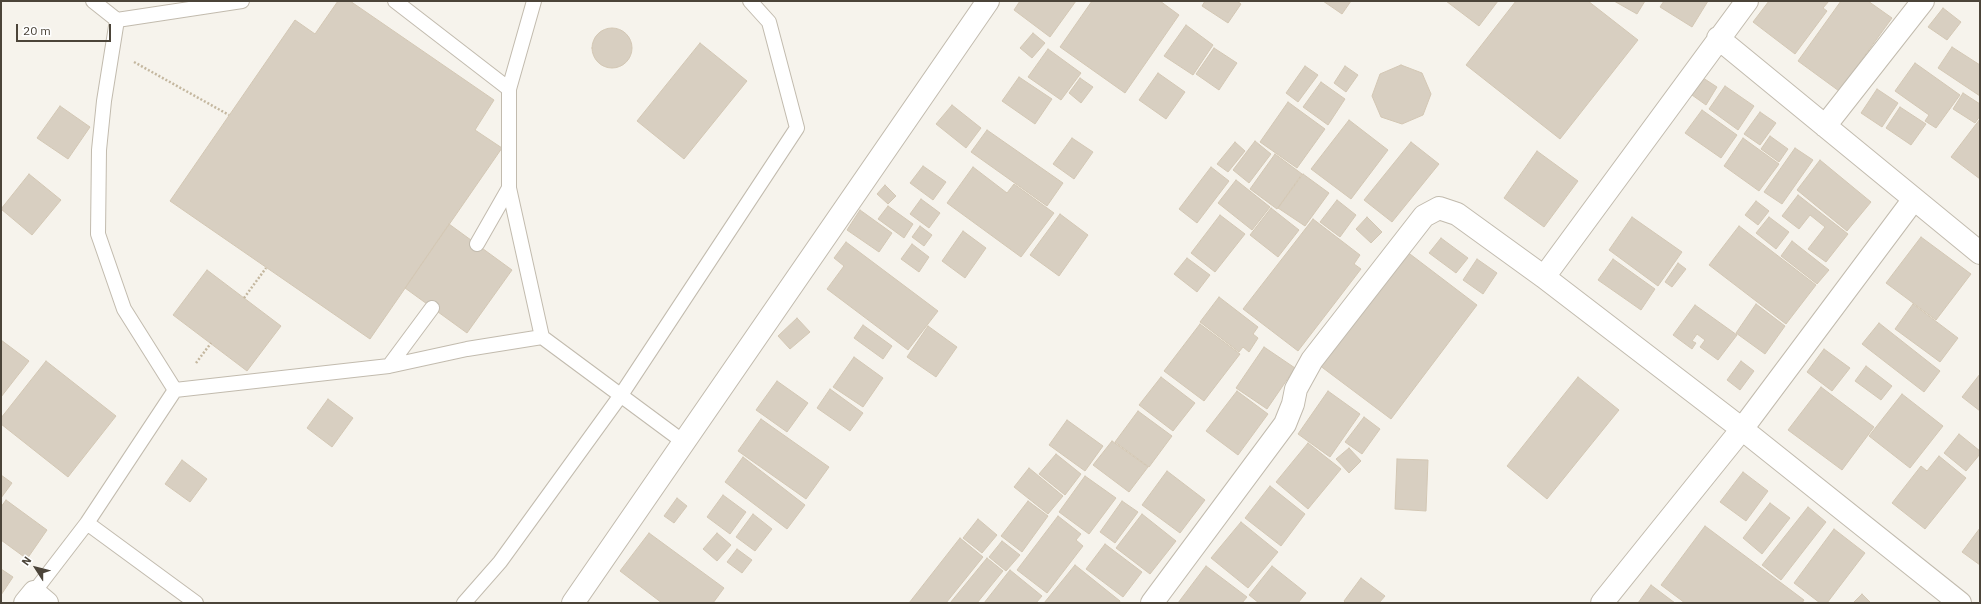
<!DOCTYPE html>
<html>
<head>
<meta charset="utf-8">
<style>
  body { margin:0 }
  #map { position:relative; width:1981px; height:604px; overflow:hidden; background:#f6f3ec; font-family:"IBM Plex Sans",sans-serif }
  canvas { display:block }
  .frame { position:absolute; inset:0; border:2px solid #4b4439; pointer-events:none }
  .north { position:absolute; left:16px; top:548px; width:40px; height:40px; -webkit-text-stroke:3px #fff; paint-order:stroke; rotate:306deg; font-size:11px; font-weight:700; line-height:16px; text-align:center; color:#4b4439 }
  .north::after { content:''; display:block; margin:auto; width:14px; height:18px; background:#4b4439; clip-path:polygon(50% 0,100% 100%,50% 72%,0 100%) }
  .scale { position:absolute; left:16px; top:24px; width:95px; height:18px; box-sizing:border-box; border:2px solid #4b4439; border-top:0; padding-left:5px; font-size:12px; line-height:14px; white-space:nowrap; color:#4b4439; -webkit-text-stroke:3px #fff; paint-order:stroke }
</style>
</head>
<body>
<div id="map">
<canvas width="1981" height="604"></canvas>
<div class="frame"></div>
<div class="north">N</div>
<div class="scale">20 m</div>
</div>
<script>
const context = document.querySelector('canvas').getContext('2d');
context.lineJoin = 'round';
function fill(path, color) { context.fillStyle = color; context.fill(path, 'evenodd'); }
const shape = rows => new Path2D(rows.map(r => 'M' + r).join(''));
function strokePath(path, color, width, dash) { context.strokeStyle = color; context.lineWidth = width; context.lineCap = dash ? 'butt' : 'round'; context.setLineDash(dash || []); context.stroke(path); }
const building = shape([
  [338,1,350,1,494,100,475,130,502,148,370,339,170,201,295,20,315,34,338,1],
  [1020,1,1076,1,1050,37,1014,10,1020,1],
  [1092,1,1160,1,1179,15,1125,93,1060,47,1092,1],
  [1205,1,1237,1,1241,4,1228,23,1202,6,1205,1],
  [1323,1,1351,1,1342,14,1323,1],
  [1446,1,1498,1,1479,26,1446,1],
  [1516,1,1588,1,1638,40,1560,139,1466,65,1516,1],
  [1614,1,1645,1,1637,14,1614,1],
  [1664,1,1708,1,1692,27,1660,7,1664,1],
  [1769,1,1829,1,1823,8,1827,11,1795,54,1753,22,1769,1],
  [1841,1,1868,1,1892,18,1839,91,1798,61,1841,1],
  [1943,8,1961,22,1947,40,1928,27,1943,8],
  [1186,25,1213,45,1193,75,1164,56,1186,25],
  '592 48a20 20 0 1 1 40 0a20 20 0 1 1-40 0Z',
  [1033,33,1045,43,1032,58,1020,48,1033,33],
  [700,43,747,81,684,159,637,121,700,43],
  [1952,47,1980,65,1980,96,1938,68,1952,47],
  [1214,48,1237,63,1219,90,1196,74,1214,48],
  [1048,49,1081,73,1061,100,1028,77,1048,49],
  [1915,63,1960,95,1936,128,1925,121,1929,115,1895,91,1915,63],
  [1401,65,1422,73,1431,94,1423,115,1402,124,1381,117,1372,96,1380,74,1401,65],
  [1305,66,1318,75,1298,102,1286,93,1305,66],
  [1345,66,1358,75,1346,92,1334,83,1345,66],
  [1158,73,1185,92,1166,119,1139,100,1158,73],
  [1697,74,1717,87,1706,105,1685,90,1697,74],
  [1019,77,1052,99,1035,124,1002,101,1019,77],
  [1080,78,1093,87,1081,103,1069,93,1080,78],
  [1321,82,1345,99,1328,125,1303,107,1321,82],
  [1725,86,1754,106,1738,130,1709,109,1725,86],
  [1877,89,1898,103,1882,127,1861,113,1877,89],
  [1963,93,1980,104,1980,116,1975,123,1953,109,1963,93],
  [1288,102,1325,129,1297,168,1260,142,1288,102],
  [952,105,981,128,966,148,936,124,952,105],
  [60,106,90,127,68,159,37,138,60,106],
  [1900,107,1926,124,1911,145,1886,128,1900,107],
  [1702,110,1737,135,1721,158,1685,133,1702,110],
  [1760,112,1776,123,1760,145,1744,134,1760,112],
  [1980,119,1980,179,1951,157,1980,119],
  [1349,120,1388,150,1351,199,1311,169,1349,120],
  [987,130,1063,183,1047,206,971,152,987,130],
  [1770,136,1788,149,1779,162,1761,149,1770,136],
  [1072,138,1093,152,1074,179,1053,164,1072,138],
  [1743,138,1779,164,1759,191,1724,166,1743,138],
  [1255,141,1271,154,1249,183,1233,170,1255,141],
  [1235,142,1245,151,1228,172,1217,164,1235,142],
  [1411,142,1439,164,1392,222,1364,200,1411,142],
  [1795,148,1813,160,1782,204,1764,192,1795,148],
  [1537,151,1578,181,1544,227,1504,198,1537,151],
  [1275,154,1302,174,1277,209,1250,189,1275,154],
  [1820,160,1871,202,1847,231,1797,190,1820,160],
  [923,166,946,182,933,200,910,183,923,166],
  [973,167,1007,193,1014,184,1054,213,1021,257,947,203,973,167],
  [1211,167,1229,181,1197,223,1179,209,1211,167],
  [29,174,61,200,32,235,1,209,29,174],
  [1303,174,1329,193,1305,226,1278,208,1303,174],
  [1236,180,1270,207,1252,230,1218,203,1236,180],
  [885,185,896,196,888,204,877,194,885,185],
  [1798,195,1848,234,1826,262,1808,249,1825,227,1810,215,1799,229,1782,216,1798,195],
  [921,199,940,213,929,228,910,214,921,199],
  [1337,200,1356,215,1340,237,1320,222,1337,200],
  [1756,201,1769,211,1758,225,1745,215,1756,201],
  [888,206,913,224,904,238,878,219,888,206],
  [1271,208,1299,230,1278,257,1250,235,1271,208],
  [860,210,892,233,879,252,847,230,860,210],
  [1060,214,1088,235,1059,276,1030,255,1060,214],
  [1220,215,1245,234,1215,272,1191,253,1220,215],
  [1367,217,1382,232,1371,243,1356,229,1367,217],
  [1632,217,1682,252,1658,286,1609,250,1632,217],
  [1769,217,1789,232,1776,249,1756,233,1769,217],
  [1313,219,1360,255,1354,264,1361,269,1298,351,1243,309,1313,219],
  [449,224,512,270,467,333,405,288,449,224],
  [920,226,932,235,924,246,912,237,920,226],
  [1739,226,1816,285,1786,324,1709,265,1739,226],
  [963,231,986,248,965,278,942,261,963,231],
  [1921,237,1971,274,1936,320,1886,283,1921,237],
  [1441,238,1468,258,1456,273,1429,253,1441,238],
  [1792,241,1829,270,1817,284,1781,256,1792,241],
  [846,242,938,311,908,350,827,289,844,266,834,258,846,242],
  [912,244,929,257,919,272,901,259,912,244],
  [1406,251,1477,305,1391,419,1319,365,1406,251],
  [1187,258,1210,275,1197,292,1174,274,1187,258],
  [1477,259,1497,273,1483,294,1463,280,1477,259],
  [1613,259,1655,289,1641,310,1598,280,1613,259],
  [1678,263,1686,269,1672,287,1665,282,1678,263],
  [207,270,281,326,247,371,173,315,207,270],
  [1219,297,1258,327,1253,334,1258,338,1249,352,1243,347,1239,352,1200,322,1219,297],
  [1756,304,1785,326,1765,354,1736,333,1756,304],
  [1913,304,1958,338,1940,362,1895,329,1913,304],
  [1695,305,1737,335,1718,360,1700,347,1705,340,1697,334,1692,341,1696,343,1692,349,1673,335,1695,305],
  [797,318,810,332,790,349,778,336,797,318],
  [1879,323,1940,371,1924,392,1862,344,1879,323],
  [1200,324,1240,354,1204,401,1164,371,1200,324],
  [863,325,892,346,883,359,854,338,863,325],
  [928,326,957,347,936,377,907,357,928,326],
  [1,340,29,361,1,397,1,340],
  [1264,347,1295,368,1267,409,1236,388,1264,347],
  [1824,349,1850,368,1832,391,1807,372,1824,349],
  [854,357,883,378,863,407,833,387,854,357],
  [46,361,116,416,68,477,1,424,1,418,46,361],
  [1741,361,1754,371,1740,390,1727,380,1741,361],
  [1866,366,1892,386,1881,400,1855,381,1866,366],
  [1980,374,1980,411,1962,397,1980,374],
  [1161,377,1195,403,1173,431,1139,405,1161,377],
  [1578,377,1619,410,1547,499,1507,466,1578,377],
  [777,381,808,403,787,432,756,410,777,381],
  [1821,387,1874,427,1842,470,1788,430,1821,387],
  [830,389,863,413,850,431,817,408,830,389],
  [1237,391,1268,414,1238,455,1206,431,1237,391],
  [1328,391,1360,414,1330,457,1298,434,1328,391],
  [1902,394,1943,426,1910,468,1869,436,1902,394],
  [328,399,353,418,332,447,307,428,328,399],
  [1138,411,1172,436,1149,467,1115,442,1138,411],
  [1364,417,1380,429,1362,454,1345,442,1364,417],
  [761,419,829,467,806,499,738,451,761,419],
  [1067,420,1103,446,1085,471,1049,445,1067,420],
  [1959,434,1980,451,1980,454,1966,471,1944,453,1959,434],
  [1112,441,1148,467,1129,492,1093,465,1112,441],
  [1308,443,1341,469,1308,509,1276,482,1308,443],
  [1349,448,1361,461,1349,473,1336,459,1349,448],
  [1056,454,1081,474,1065,495,1039,474,1056,454],
  [1939,456,1966,478,1925,529,1892,503,1921,466,1927,471,1939,456],
  [743,457,805,505,787,529,725,482,743,457],
  [1397,459,1428,460,1426,511,1395,509,1397,459],
  [182,460,207,479,190,502,165,484,182,460],
  [1029,468,1063,496,1048,514,1014,487,1029,468],
  [1167,471,1205,500,1180,533,1142,505,1167,471],
  [1743,472,1768,491,1746,521,1720,502,1743,472],
  [1,475,12,483,1,498,1,475],
  [1085,476,1116,498,1089,534,1059,512,1085,476],
  [1270,486,1305,514,1281,546,1245,518,1270,486],
  [723,495,746,512,730,534,707,517,723,495],
  [677,498,687,506,674,523,664,516,677,498],
  [6,500,47,530,27,559,1,540,1,507,6,500],
  [1028,501,1048,516,1022,552,1001,536,1028,501],
  [1122,501,1138,512,1115,543,1100,532,1122,501],
  [1770,503,1790,518,1762,554,1743,538,1770,503],
  [1808,507,1826,522,1781,580,1762,565,1808,507],
  [753,514,772,529,755,551,736,537,753,514],
  [1142,514,1176,541,1150,574,1116,548,1142,514],
  [1058,516,1081,534,1076,540,1083,546,1047,593,1017,570,1058,516],
  [978,519,997,535,982,553,963,538,978,519],
  [1241,522,1278,552,1248,588,1211,558,1241,522],
  [1705,526,1804,600,1802,603,1685,603,1661,585,1705,526],
  [1980,528,1980,565,1962,552,1980,528],
  [1834,529,1865,553,1827,603,1820,603,1794,583,1834,529],
  [649,533,724,588,713,603,662,603,620,571,649,533],
  [717,533,731,545,717,561,703,549,717,533],
  [960,538,983,557,946,603,909,603,960,538],
  [1002,541,1020,555,1006,571,989,557,1002,541],
  [1105,544,1142,572,1123,597,1086,569,1105,544],
  [737,549,752,560,742,573,727,562,737,549],
  [987,558,1003,571,977,603,950,603,987,558],
  [1075,565,1120,601,1119,603,1044,603,1075,565],
  [1206,566,1247,597,1242,603,1178,603,1206,566],
  [1272,566,1306,593,1298,603,1259,603,1249,595,1272,566],
  [1,569,13,577,1,595,1,569],
  [1010,570,1042,596,1036,603,984,603,1010,570],
  [1361,578,1385,596,1379,603,1346,603,1344,601,1361,578],
  [1651,585,1675,603,1638,603,1651,585],
  [1862,594,1871,603,1853,603,1862,594]
]);
const path = shape([
  [134,62,229,115],
  [244,298,266,268],
  [196,363,211,343]
]);
const lane = shape([
  [93,1,117,20,242,1],
  [395,1,509,89,509,188,477,244],
  [117,20,104,101,99,150,98,234,124,309,175,390,389,366,467,349,542,337,685,443],
  [509,89,534,1],
  [509,188,542,337],
  [389,366,432,308],
  [87,523,196,603],
  [34,592,87,523,175,390],
  [464,603,500,562,621,395,797,128,769,22,750,1]
]);
const street = shape([
  [1718,38,1980,253],
  [1825,126,1923,1],
  [1544,277,1747,1],
  [25,603,34,592,47,603],
  [573,603,988,1],
  [1152,603,1285,424,1293,404,1296,389,1312,360,1424,216,1439,208,1457,214,1544,277,1742,429,1960,603],
  [1602,603,1742,429,1914,199]
]);
fill(building, '#d8cfc1');
strokePath(building, '#d3c7b4', 1);
strokePath(lane, '#c2bbae', 16);
strokePath(street, '#c2bbae', 24);
strokePath(path, '#c4b79f', 2.5, [2, 2]);
strokePath(lane, '#fff', 14);
strokePath(street, '#fff', 22);
</script>
</body>
</html>
